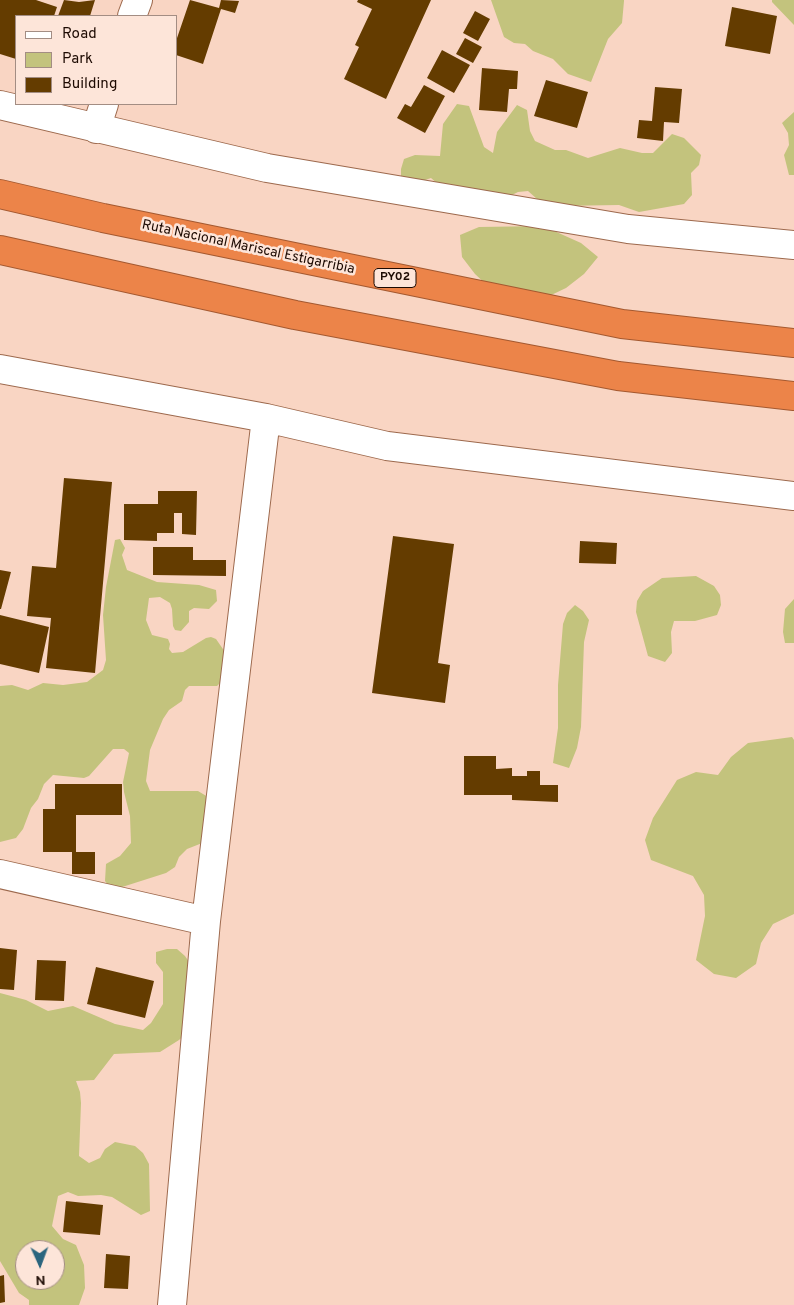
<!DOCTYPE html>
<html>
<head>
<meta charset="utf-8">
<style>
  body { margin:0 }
  #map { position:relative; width:794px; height:1305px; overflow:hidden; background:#f9d5c3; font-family:Overpass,sans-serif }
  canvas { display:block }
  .legend { position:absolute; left:15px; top:15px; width:162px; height:90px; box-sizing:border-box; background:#fde5d9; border:1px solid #a38d83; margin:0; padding:6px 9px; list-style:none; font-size:15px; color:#1d0a02 }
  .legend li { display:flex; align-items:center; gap:10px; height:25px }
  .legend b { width:25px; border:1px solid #a38d83 }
  .north { position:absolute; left:15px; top:1240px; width:50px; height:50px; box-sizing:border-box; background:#fde5d9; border:1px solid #a38d83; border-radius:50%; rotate:178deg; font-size:14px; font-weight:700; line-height:20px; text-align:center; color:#1d0a02 }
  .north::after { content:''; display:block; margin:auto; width:18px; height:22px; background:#2b657e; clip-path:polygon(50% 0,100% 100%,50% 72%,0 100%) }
</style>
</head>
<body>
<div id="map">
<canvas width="794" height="1305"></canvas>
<ul class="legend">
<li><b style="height:6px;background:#fff"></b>Road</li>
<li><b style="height:14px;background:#c3c37d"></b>Park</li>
<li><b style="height:14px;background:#643c00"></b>Building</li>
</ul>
<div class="north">N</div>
</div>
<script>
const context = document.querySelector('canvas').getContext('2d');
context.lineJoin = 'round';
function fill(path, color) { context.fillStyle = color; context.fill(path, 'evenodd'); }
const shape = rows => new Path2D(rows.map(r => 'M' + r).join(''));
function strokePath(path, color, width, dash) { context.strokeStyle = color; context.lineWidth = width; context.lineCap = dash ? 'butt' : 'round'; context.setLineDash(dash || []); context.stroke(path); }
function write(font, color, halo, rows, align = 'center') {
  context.font = font + ' Overpass,sans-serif'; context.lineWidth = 5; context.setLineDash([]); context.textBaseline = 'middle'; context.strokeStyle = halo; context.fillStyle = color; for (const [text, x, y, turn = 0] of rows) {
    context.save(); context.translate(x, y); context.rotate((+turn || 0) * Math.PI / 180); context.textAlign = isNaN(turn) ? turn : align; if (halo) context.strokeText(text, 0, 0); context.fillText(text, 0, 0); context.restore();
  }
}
const green = shape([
  [491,0,624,0,624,1,622,23,608,39,591,82,568,74,553,59,533,51,525,44,514,43,504,37],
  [772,0,794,0,794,25,772,2],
  [457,104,469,106,484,147,493,153,497,132,517,105,527,110,530,131,535,141,555,150,566,150,588,158,620,148,642,153,653,153,672,134,684,138,701,155,699,165,691,173,692,195,684,204,639,212,619,205,557,206,537,199,528,191,518,192,508,197,439,185,431,178,419,182,401,180,401,169,404,159,415,155,440,156,443,124],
  [794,112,794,175,789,175,784,155,789,145,788,133,782,123],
  [543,226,581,243,598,257,584,274,566,288,545,298,503,300,475,274,462,257,460,235,479,227],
  [120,539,125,548,122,555,127,570,157,582,199,585,216,590,217,601,209,609,194,608,189,611,189,622,181,631,175,630,173,626,172,609,170,603,160,597,149,598,146,620,152,635,168,639,170,644,169,649,172,653,183,652,206,638,211,637,216,639,225,652,223,680,217,686,189,686,185,690,182,701,169,710,163,719,150,750,146,781,150,791,198,791,213,800,220,836,187,849,179,857,175,867,166,873,119,888,108,885,105,881,106,864,120,856,131,843,130,816,124,792,123,782,129,753,124,749,113,749,89,776,84,778,53,775,44,784,38,799,31,808,23,829,16,838,0,842,0,686,12,685,28,690,43,683,63,685,87,682,103,670,106,660,103,615,106,587,115,540],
  [696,576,714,586,720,595,721,605,717,615,695,621,674,621,671,632,672,653,665,662,648,656,636,612,637,601,643,591,662,578],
  [794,599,794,643,785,643,783,632,785,609],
  [575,605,583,611,589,620,584,642,581,727,577,748,569,768,553,763,558,728,558,685,563,624,567,613],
  [792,737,794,740,794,914,773,924,761,943,756,964,736,978,714,974,696,960,705,916,704,895,693,876,651,860,645,840,653,818,677,780,696,772,718,775,731,757,748,743],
  [167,949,177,949,185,956,204,984,197,1024,179,1040,160,1052,114,1054,94,1080,76,1081,80,1092,81,1103,79,1156,89,1163,100,1158,105,1149,115,1142,135,1146,143,1153,149,1164,150,1211,141,1215,112,1197,101,1195,78,1196,68,1192,58,1196,52,1226,63,1239,76,1245,84,1265,85,1288,79,1305,29,1305,29,1300,19,1293,0,1261,0,993,26,1000,48,1011,73,1006,115,1024,143,1030,151,1023,163,1004,163,972,156,963,156,952],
  [25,1250,55,1250,55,1280,25,1280]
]);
const building = shape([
  [0,0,36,0,57,7,54,16,16,16,16,59,0,54],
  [64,0,79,2,95,0,90,16,58,16],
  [190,0,219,8,221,0,239,1,235,13,221,9,203,64,176,55,176,41],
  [358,0,431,0,386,99,344,79,359,47,355,45,372,9,357,2],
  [732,7,777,16,770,54,725,46],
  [475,11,490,19,478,41,463,33],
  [465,38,482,47,473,63,456,54],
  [442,50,470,65,454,93,427,78],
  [482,68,518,71,517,89,509,89,507,112,479,110],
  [546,80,588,92,577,128,534,116],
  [424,85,445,96,425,133,397,118,405,104,411,107],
  [655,87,682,89,679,123,664,122,663,141,637,138,639,120,652,121],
  [64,478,112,482,95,673,46,668,51,618,27,616,32,566,56,568],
  [158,491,197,491,196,535,182,534,182,513,174,513,174,533,157,533,157,541,124,540,124,504,158,504],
  [393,536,454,544,438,663,450,665,445,703,372,693],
  [580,541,617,543,616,564,579,563],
  [153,547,193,547,193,560,226,560,226,576,153,575],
  [0,570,11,572,1,609,0,609],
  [0,615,49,627,39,673,0,664],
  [464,756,496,756,496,769,512,768,512,776,527,776,527,771,540,771,540,785,558,785,558,802,512,800,512,795,464,795],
  [55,784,122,784,122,815,76,815,76,852,95,852,95,874,72,874,72,852,43,852,43,809,55,809],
  [0,948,17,950,14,990,0,989],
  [37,960,66,961,64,1001,35,1000],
  [96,967,154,981,145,1018,87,1004],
  [66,1201,103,1205,100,1235,63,1232],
  [106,1254,130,1256,128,1289,104,1288],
  [4,1275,5,1302,0,1303,0,1276]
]);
const minor = shape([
  [132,16,138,0],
  [0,105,267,168,628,229,794,245],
  [96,129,104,104],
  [0,369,266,418,387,446,794,496],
  [0,874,206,921,266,418],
  [172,1305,206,921]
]);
const highway = shape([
  [0,194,103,218,622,324,794,343],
  [0,250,295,315,618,376,794,396]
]);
const shields = [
  [395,278,42]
];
const shieldNames = [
  ["PY02",395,278]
];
const streetNames = [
  ["Ruta Nacional Mariscal Estigarribia",248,248,12]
];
fill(green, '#c3c37d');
fill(building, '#643c00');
strokePath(minor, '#9d694d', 30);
strokePath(highway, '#a45930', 30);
strokePath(minor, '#fff', 28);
strokePath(highway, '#ec8449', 28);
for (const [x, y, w] of shields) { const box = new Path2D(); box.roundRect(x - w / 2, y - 9.5, w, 19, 4); context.fillStyle = '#fde5d9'; context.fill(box); strokePath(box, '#1d0a02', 1); }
write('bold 12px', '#1d0a02', null, shieldNames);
write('14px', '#1d0a02', '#fde5d9', streetNames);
</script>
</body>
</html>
